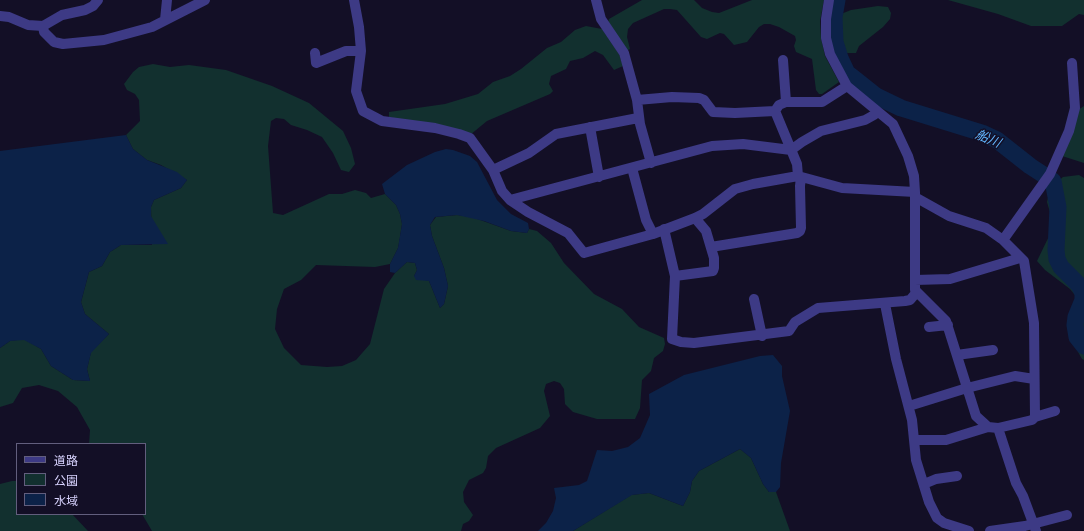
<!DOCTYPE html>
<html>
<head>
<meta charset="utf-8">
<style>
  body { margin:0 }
  #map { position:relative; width:1084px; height:531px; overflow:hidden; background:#130f26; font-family:Cabin,"Noto Sans JP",sans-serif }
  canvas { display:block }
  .legend { position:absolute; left:16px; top:443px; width:130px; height:72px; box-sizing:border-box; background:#130f26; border:1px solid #625e7d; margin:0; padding:5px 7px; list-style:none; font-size:12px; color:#d9d4ff }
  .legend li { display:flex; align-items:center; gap:8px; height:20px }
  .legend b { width:20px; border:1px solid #625e7d }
</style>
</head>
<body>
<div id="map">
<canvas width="1084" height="531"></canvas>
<ul class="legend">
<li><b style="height:5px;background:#3d3a85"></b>道路</li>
<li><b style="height:11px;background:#12302f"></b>公園</li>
<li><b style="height:11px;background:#0c2248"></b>水域</li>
</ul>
</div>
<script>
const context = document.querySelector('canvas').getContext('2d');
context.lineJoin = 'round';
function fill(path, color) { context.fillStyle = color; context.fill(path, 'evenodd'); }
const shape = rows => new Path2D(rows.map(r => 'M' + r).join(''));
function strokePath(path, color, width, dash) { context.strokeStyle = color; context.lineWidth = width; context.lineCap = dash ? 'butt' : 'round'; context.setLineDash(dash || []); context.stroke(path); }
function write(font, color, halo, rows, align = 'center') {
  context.font = font + ' Cabin,"Noto Sans JP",sans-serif'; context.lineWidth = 3; context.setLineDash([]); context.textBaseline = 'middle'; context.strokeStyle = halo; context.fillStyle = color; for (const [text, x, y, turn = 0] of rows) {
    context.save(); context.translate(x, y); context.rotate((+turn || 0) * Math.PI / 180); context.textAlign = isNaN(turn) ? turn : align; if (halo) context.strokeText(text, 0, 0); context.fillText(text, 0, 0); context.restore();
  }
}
const green = shape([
  [642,0,694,0,702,8,712,12,719,13,752,0,824,0,820,21,821,38,825,56,839,82,822,94,819,94,816,90,812,59,796,52,794,46,796,40,795,36,779,27,770,24,764,24,759,27,747,42,734,45,724,34,720,33,707,39,701,37,677,10,670,9,664,9,633,23,628,29,627,37,630,49,626,51,608,22,609,19],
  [948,0,1084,0,1084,15,1079,14,1062,26,1031,26,998,14],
  [878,6,888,7,891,13,890,19,883,27,859,46,856,53,846,53,841,42,841,14,851,10],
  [586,26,602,29,619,54,623,66,614,70,603,55,595,51,583,58,570,61,566,69,551,76,549,84,553,91,550,94,487,121,470,135,389,117,389,112,445,104,478,94,493,82,510,76,521,69,547,48,561,42,575,30],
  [153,64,170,67,189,65,226,70,272,86,309,103,343,131,351,148,355,164,349,172,341,170,333,153,322,137,307,130,291,125,284,119,276,118,271,121,268,146,273,213,283,215,329,194,342,194,355,190,366,193,371,198,385,194,396,205,400,214,402,224,400,237,398,248,390,264,375,267,316,265,301,280,284,289,277,309,275,329,284,348,301,365,327,367,342,366,356,360,370,344,384,289,395,273,407,262,415,263,417,270,414,276,429,281,440,308,444,304,448,286,444,268,432,236,430,225,436,217,457,215,472,217,511,231,527,233,529,229,537,231,551,243,564,263,594,294,622,309,639,327,664,338,665,344,663,351,654,358,651,371,642,380,640,408,635,419,597,419,573,412,565,404,564,389,560,383,554,381,546,384,544,391,550,416,540,428,496,448,488,456,486,468,483,473,469,480,463,492,464,502,473,515,469,521,463,524,461,531,152,531,142,514,145,514,145,444,89,444,90,430,77,407,58,391,39,385,22,388,13,403,0,407,0,348,10,341,24,339,41,349,51,366,73,380,90,381,87,369,91,352,109,334,85,314,81,302,89,272,102,266,110,252,121,245,152,245,151,207,154,200,181,188,187,180,161,165,147,160,133,149,126,135,140,121,139,100,135,94,127,90,124,84,133,72,139,67],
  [1084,106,1084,163,1062,156,1078,110],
  [1079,175,1084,178,1084,360,1082,359,1073,343,1073,329,1079,311,1079,300,1070,289,1045,270,1037,261,1052,230,1051,216,1047,202,1050,188,1063,177],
  [740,449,751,458,763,484,769,492,776,492,790,531,573,531,631,495,649,493,683,506,690,492,692,481,699,471],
  [12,481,17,481,17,514,72,514,88,531,0,531,0,484]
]);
const water = shape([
  [126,135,133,149,147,160,177,172,187,180,181,188,154,200,151,207,151,216,168,244,121,245,110,252,102,266,89,272,81,302,85,314,109,334,91,353,87,369,90,381,73,380,51,366,41,349,24,340,10,341,0,348,0,151],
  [446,149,453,150,470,156,477,162,497,200,511,214,528,223,529,229,527,233,511,231,484,221,457,215,435,217,430,225,432,236,444,268,448,286,444,304,440,308,429,281,416,280,414,276,417,270,415,263,407,262,395,273,390,272,390,264,398,248,402,224,400,214,396,205,385,194,382,184,407,165,435,152],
  [773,355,782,366,782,376,790,411,781,463,780,487,776,492,769,492,763,484,751,458,740,449,699,471,692,481,690,492,683,506,649,493,632,495,573,531,538,531,546,523,553,511,556,498,554,488,579,485,587,481,597,450,612,451,628,447,640,438,650,415,649,394,684,375,760,356]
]);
const river = shape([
  [837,0,834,17,835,42,840,58,847,73,856,80,876,96,901,108,982,133,997,140,1030,166,1053,181,1058,207,1056,250,1057,259,1061,267,1079,285,1083,293,1083,300,1076,317,1075,325,1077,337,1084,346]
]);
const street = shape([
  [354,0,359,27,361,51,356,91,363,111,382,121,435,128,459,134,470,138,493,170,502,191,510,200,528,212,568,233,584,253,653,234,695,218,703,214,735,189,753,184,798,176,842,188,915,192],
  [596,0,601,19,624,53,637,100,640,124,651,163],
  [829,0,826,19,826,38,830,54,847,86,893,124,908,156,914,176,915,192,915,290,946,321,976,416,988,427,998,428,1016,483,1023,496,1036,531],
  [0,16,9,17,28,25,43,26,62,15,85,10,93,6,98,0],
  [165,20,167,0],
  [43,26,44,32,54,42,63,44,104,40,152,27,205,0],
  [315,53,316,63,346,51,361,51],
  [783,60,786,102],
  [637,100,672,97,699,98,704,100,713,112,735,113,775,111,779,105,786,102,822,102,847,86],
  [775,111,797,164,798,176],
  [590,127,599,177],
  [632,168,646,220,653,234],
  [493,170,529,153,556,134,638,118],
  [915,197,949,216,986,228,1003,240,1024,261,1034,323,1035,417],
  [510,200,712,146,743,144,791,150,802,142,821,131,865,120,874,115,877,111],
  [664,229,675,276,672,339,681,342,694,343,789,331,795,322,818,308,905,301,910,300,916,293],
  [1003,240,1050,174,1069,131,1075,108,1072,63],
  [711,247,797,233,800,231,801,228,800,186,801,177],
  [675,276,713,271,714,268,714,258,706,231,695,218],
  [915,280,950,279,1020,258],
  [754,299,762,336],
  [885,304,896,359,912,420,916,460,929,502,937,518,944,523,969,531],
  [929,327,948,325],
  [957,355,993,350],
  [909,406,967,388,1015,376,1034,379],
  [998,428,1032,420,1035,417,1055,411],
  [914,440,946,440,988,427],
  [924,484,936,479,957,476],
  [990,531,1025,526,1067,515]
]);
const waterNames = [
  ["船川",988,139,23]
];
fill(green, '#12302f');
fill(water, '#0c2248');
strokePath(river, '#0c2248', 17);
strokePath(street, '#3d3a85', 10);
write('italic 13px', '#62b6ff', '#130f26', waterNames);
</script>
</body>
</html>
